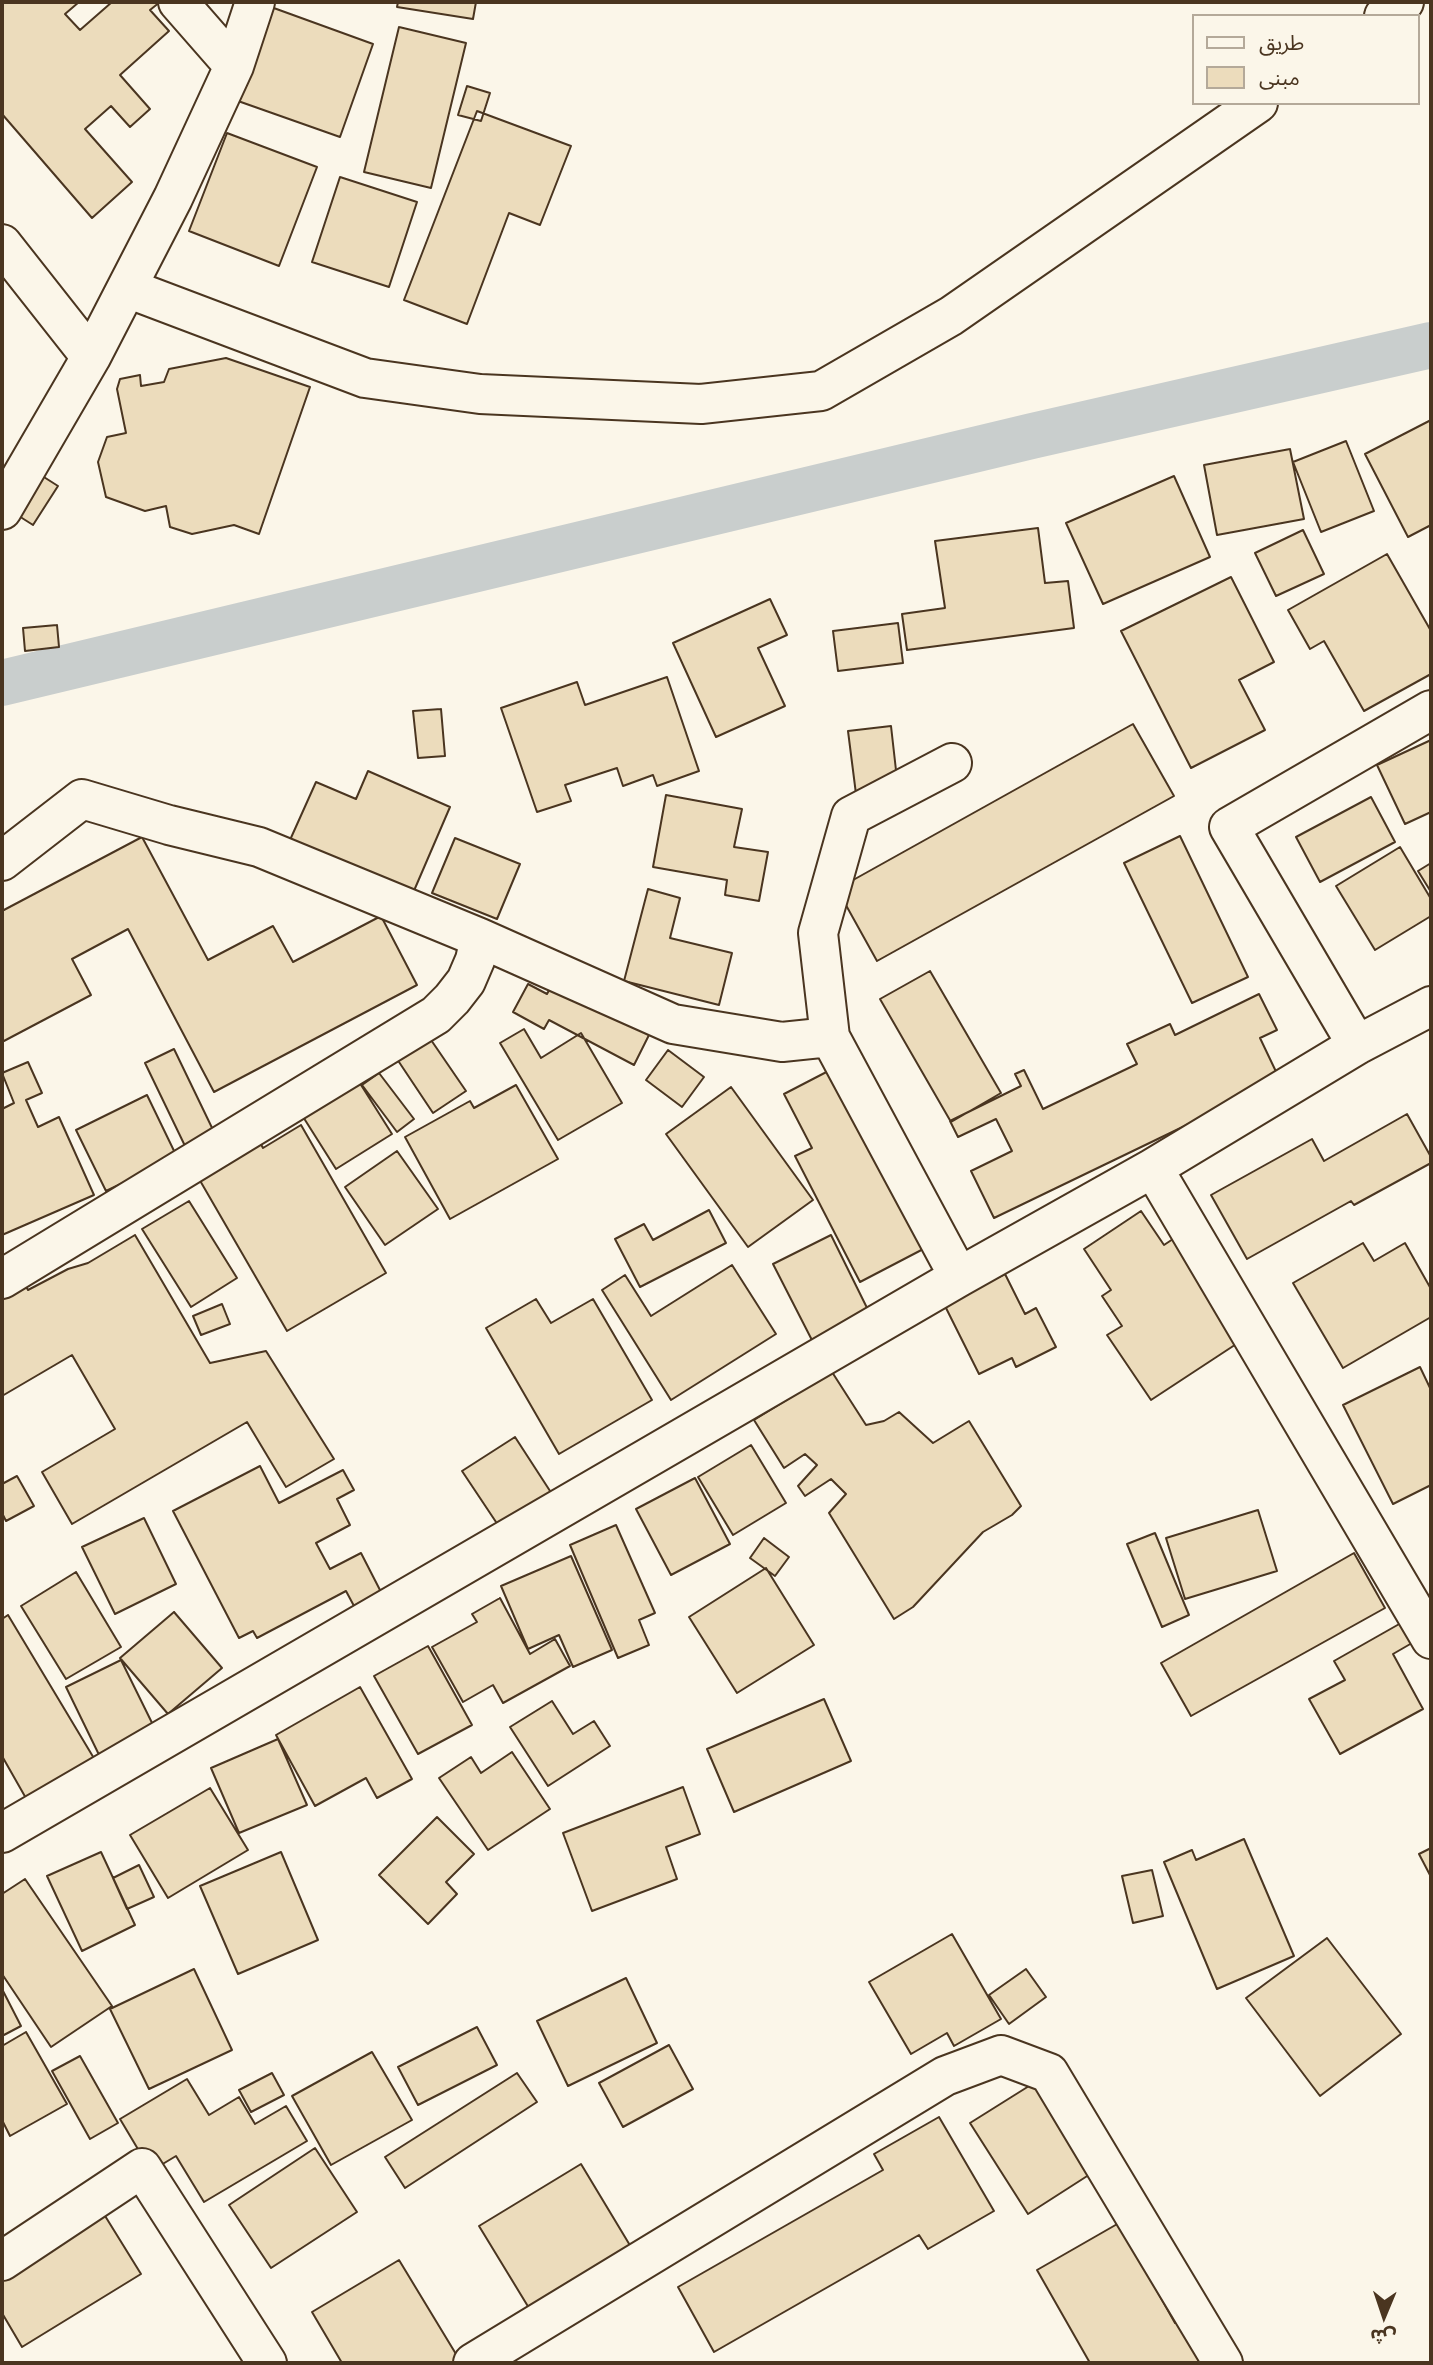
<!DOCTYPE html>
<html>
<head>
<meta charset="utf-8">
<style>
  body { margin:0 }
  #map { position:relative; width:1433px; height:2365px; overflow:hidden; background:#fbf6e9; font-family:"Golos Text","Noto Sans Arabic",sans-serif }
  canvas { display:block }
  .frame { position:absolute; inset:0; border:4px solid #4a3520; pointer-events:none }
  .legend { position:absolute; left:1192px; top:14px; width:228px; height:91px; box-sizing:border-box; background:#fbf6e9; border:2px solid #b4a999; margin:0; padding:9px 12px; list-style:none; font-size:21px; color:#4a3520 }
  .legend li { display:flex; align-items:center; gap:14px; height:35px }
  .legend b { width:35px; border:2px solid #b4a999 }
  .north { position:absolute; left:1349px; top:2281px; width:70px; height:70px; -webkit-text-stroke:5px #fbf6e9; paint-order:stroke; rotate:182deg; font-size:19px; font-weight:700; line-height:28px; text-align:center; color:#4a3520 }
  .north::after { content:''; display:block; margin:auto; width:24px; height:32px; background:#4a3520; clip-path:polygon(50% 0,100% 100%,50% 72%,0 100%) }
</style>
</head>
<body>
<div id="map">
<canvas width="1433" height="2365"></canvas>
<div class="frame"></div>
<ul class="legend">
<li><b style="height:9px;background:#fbf6e9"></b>طريق</li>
<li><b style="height:19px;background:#ecdcbc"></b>مبنى</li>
</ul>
<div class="north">ش</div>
</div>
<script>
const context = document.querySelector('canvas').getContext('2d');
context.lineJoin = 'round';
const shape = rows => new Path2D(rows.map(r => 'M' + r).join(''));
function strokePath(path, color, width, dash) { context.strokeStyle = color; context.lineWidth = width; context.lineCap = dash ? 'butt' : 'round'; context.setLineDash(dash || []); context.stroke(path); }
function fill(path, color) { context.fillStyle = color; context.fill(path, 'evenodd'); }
const canal = shape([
  [2,683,1032,436,1431,345]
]);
const building = shape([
  [2,2,79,2,65,14,80,30,112,2,160,2,150,10,169,31,120,75,150,109,130,127,111,106,85,129,132,182,92,218,2,114,2,2],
  [398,2,476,2,473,19,397,7,398,2],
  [271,7,373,44,340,137,238,101,271,7],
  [399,27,466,43,431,188,364,172,399,27],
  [467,86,490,93,481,121,458,115,467,86],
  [477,111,571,146,540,225,509,213,467,324,404,300,477,111],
  [227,133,317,167,279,266,189,231,227,133],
  [340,177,417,202,389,287,312,262,340,177],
  [226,358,310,387,259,534,234,525,192,534,170,527,166,506,145,511,106,497,98,462,107,437,126,433,117,389,120,379,140,375,141,386,164,382,169,369,226,358],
  [1431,420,1431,525,1408,537,1365,454,1431,420],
  [1346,441,1374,511,1321,532,1293,462,1346,441],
  [1290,449,1304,519,1217,535,1204,465,1290,449],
  [36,472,58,486,33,525,11,511,36,472],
  [1174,476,1210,557,1103,604,1066,523,1174,476],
  [1038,528,1045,583,1068,581,1074,628,907,650,902,614,945,608,935,541,1038,528],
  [1303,530,1324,574,1276,596,1255,553,1303,530],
  [1387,554,1431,631,1431,674,1364,711,1324,641,1310,649,1288,610,1387,554],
  [1231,577,1274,662,1239,680,1265,730,1191,768,1121,631,1231,577],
  [770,599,787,635,758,648,785,706,716,737,673,643,770,599],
  [898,623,903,663,838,671,833,631,898,623],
  [57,625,59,647,25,651,23,628,57,625],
  [667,677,699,771,657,786,653,775,623,786,617,768,565,785,571,801,537,812,501,708,577,682,585,705,667,677],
  [441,709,445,756,418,758,413,711,441,709],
  [1133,724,1174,796,877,961,837,889,1133,724],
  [891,726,898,788,856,794,848,731,891,726],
  [1431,740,1431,812,1405,824,1377,765,1431,740],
  [368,771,450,807,413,893,290,840,316,782,356,799,368,771],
  [666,795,742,809,734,847,768,852,759,901,725,895,727,880,653,867,666,795],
  [1371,797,1395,842,1320,882,1296,837,1371,797],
  [1180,836,1248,977,1192,1003,1124,863,1180,836],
  [142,837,208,960,273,926,293,962,381,916,417,985,214,1092,128,929,72,959,91,995,2,1042,2,911,142,837],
  [455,838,520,864,497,919,432,893,455,838],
  [1400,847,1431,899,1431,916,1375,950,1336,886,1400,847],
  [1431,863,1431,892,1418,871,1431,863],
  [648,889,680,898,670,938,732,953,719,1005,624,981,648,889],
  [930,971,1001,1093,951,1122,880,999,930,971],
  [558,974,654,1025,634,1065,549,1020,544,1029,513,1012,528,984,547,994,558,974],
  [1259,994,1277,1030,1260,1038,1280,1080,994,1218,971,1171,1012,1151,996,1119,958,1137,950,1121,1021,1086,1015,1074,1024,1070,1043,1109,1137,1064,1127,1044,1170,1024,1175,1035,1259,994],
  [524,1029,541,1058,581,1033,622,1103,558,1140,500,1043,524,1029],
  [429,1037,466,1091,433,1113,397,1059,429,1037],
  [174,1049,215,1134,186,1148,145,1063,174,1049],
  [668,1050,704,1077,682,1107,646,1080,668,1050],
  [28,1062,42,1093,26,1100,38,1127,59,1117,94,1195,2,1235,2,1109,14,1103,2,1073,28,1062],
  [838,1066,931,1245,860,1282,795,1156,812,1148,784,1094,838,1066],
  [379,1073,414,1119,397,1132,362,1085,379,1073],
  [356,1077,392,1134,336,1169,300,1112,356,1077],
  [516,1085,558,1159,450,1219,405,1137,470,1101,474,1108,516,1085],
  [731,1087,813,1200,748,1247,666,1134,731,1087],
  [147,1095,177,1157,106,1191,76,1130,147,1095],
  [1407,1114,1431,1157,1431,1163,1354,1205,1351,1201,1247,1259,1211,1195,1312,1139,1324,1161,1407,1114],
  [301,1125,386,1273,287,1331,191,1165,253,1130,263,1148,301,1125],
  [397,1151,438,1209,385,1245,345,1187,397,1151],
  [189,1201,237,1278,191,1307,142,1229,189,1201],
  [709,1210,726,1243,640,1287,615,1239,644,1224,653,1240,709,1210],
  [1141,1211,1164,1245,1182,1233,1250,1335,1151,1400,1107,1335,1122,1326,1102,1296,1111,1290,1084,1249,1141,1211],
  [135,1235,210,1363,266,1351,334,1459,286,1487,247,1422,72,1524,42,1472,115,1429,72,1355,2,1396,2,1289,21,1278,28,1290,68,1269,88,1263,135,1235],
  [831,1235,873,1320,816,1348,773,1264,831,1235],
  [1363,1243,1374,1261,1405,1243,1431,1289,1431,1317,1343,1368,1293,1283,1363,1243],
  [732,1265,776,1334,671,1400,602,1290,625,1275,651,1316,732,1265],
  [1005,1274,1025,1314,1036,1308,1056,1347,1016,1367,1012,1358,979,1374,944,1304,1005,1274],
  [536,1299,551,1323,593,1299,652,1400,559,1454,486,1328,536,1299],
  [222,1304,230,1324,201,1335,193,1316,222,1304],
  [1420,1367,1431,1390,1431,1485,1393,1504,1343,1405,1420,1367],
  [832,1372,866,1425,884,1421,899,1412,933,1443,969,1421,1021,1506,1012,1515,983,1532,913,1607,894,1619,829,1513,846,1494,831,1479,805,1496,798,1486,817,1465,805,1454,784,1468,754,1420,832,1372],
  [515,1437,552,1494,500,1528,462,1471,515,1437],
  [751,1445,786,1503,733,1535,698,1477,751,1445],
  [260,1466,279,1503,343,1470,354,1490,337,1499,350,1525,316,1543,330,1569,361,1553,381,1592,354,1606,346,1591,257,1638,253,1631,239,1638,173,1511,260,1466],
  [17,1476,34,1506,6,1521,2,1513,2,1484,17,1476],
  [695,1478,730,1544,671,1575,636,1509,695,1478],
  [1258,1510,1277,1571,1185,1599,1166,1538,1258,1510],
  [144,1518,176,1584,115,1614,82,1547,144,1518],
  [616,1525,655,1613,639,1620,649,1645,618,1658,570,1545,616,1525],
  [1155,1533,1189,1615,1162,1627,1127,1544,1155,1533],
  [764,1538,789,1557,775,1576,750,1558,764,1538],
  [1354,1553,1385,1608,1191,1716,1161,1663,1354,1553],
  [571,1556,612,1650,573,1667,559,1635,528,1649,501,1586,571,1556],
  [766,1568,814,1645,737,1693,689,1617,766,1568],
  [76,1572,121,1647,66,1679,21,1606,76,1572],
  [500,1598,530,1654,555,1639,570,1666,503,1703,493,1685,463,1702,432,1647,477,1622,472,1614,500,1598],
  [174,1612,222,1668,168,1714,120,1658,174,1612],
  [8,1615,95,1760,27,1800,2,1756,2,1619,8,1615],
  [1401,1623,1412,1643,1393,1654,1423,1709,1340,1754,1309,1699,1345,1680,1334,1661,1401,1623],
  [428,1646,472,1725,418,1754,374,1676,428,1646],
  [121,1660,158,1735,103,1763,66,1687,121,1660],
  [360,1687,412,1779,377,1798,366,1778,315,1806,276,1735,360,1687],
  [824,1699,851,1761,734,1812,707,1749,824,1699],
  [552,1701,573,1734,594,1721,610,1746,548,1786,510,1727,552,1701],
  [278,1739,307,1805,239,1833,211,1768,278,1739],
  [512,1752,550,1809,488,1850,439,1778,471,1757,481,1773,512,1752],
  [683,1787,700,1834,666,1847,677,1879,592,1911,563,1833,683,1787],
  [210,1788,248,1850,168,1898,130,1835,210,1788],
  [437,1817,474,1854,446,1882,457,1894,428,1924,379,1875,437,1817],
  [1244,1839,1294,1956,1217,1989,1164,1862,1192,1850,1196,1860,1244,1839],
  [1431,1848,1431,1877,1419,1854,1431,1848],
  [101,1852,135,1925,82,1951,47,1876,101,1852],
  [281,1852,318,1940,238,1974,200,1886,281,1852],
  [139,1865,154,1897,127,1909,113,1878,139,1865],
  [1152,1870,1163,1916,1133,1923,1122,1876,1152,1870],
  [25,1879,112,2006,51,2047,2,1974,2,1894,25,1879],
  [952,1934,1001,2019,954,2046,947,2033,911,2054,869,1982,952,1934],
  [1327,1938,1401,2034,1320,2096,1246,1998,1327,1938],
  [194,1969,232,2050,149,2089,110,2009,194,1969],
  [1026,1969,1046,1997,1009,2024,989,1995,1026,1969],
  [626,1978,657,2043,568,2086,537,2021,626,1978],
  [2,1989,21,2026,2,2036,2,1989],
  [477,2027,497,2065,418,2105,398,2067,477,2027],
  [26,2032,67,2104,10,2136,2,2120,2,2046,26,2032],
  [669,2045,693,2089,623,2127,599,2083,669,2045],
  [372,2052,412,2120,331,2165,292,2096,372,2052],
  [80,2056,118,2123,90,2139,52,2071,80,2056],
  [272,2073,284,2095,251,2112,239,2090,272,2073],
  [517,2073,537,2102,405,2188,385,2157,517,2073],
  [187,2079,209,2115,239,2097,255,2124,286,2106,307,2141,204,2202,176,2156,151,2171,120,2119,187,2079],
  [1037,2081,1095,2171,1028,2214,970,2123,1037,2081],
  [939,2117,994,2211,928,2249,919,2235,714,2352,678,2287,883,2170,874,2154,939,2117],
  [315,2148,357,2212,271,2268,229,2205,315,2148],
  [581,2164,634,2252,532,2313,479,2226,581,2164],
  [102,2211,141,2274,22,2347,2,2313,2,2272,102,2211],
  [1119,2223,1175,2323,1184,2317,1210,2363,1090,2363,1037,2270,1119,2223],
  [399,2260,459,2359,452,2363,342,2363,312,2312,399,2260]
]);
const street = shape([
  [178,2,234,66],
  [1384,16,1404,2],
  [2,244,91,357],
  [127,288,365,378,480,394,701,404,821,391,951,316,1258,103],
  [2,510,91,357,173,198,234,66,255,2],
  [952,763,851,816,818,933,830,1037,959,1277],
  [2,861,82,799,169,825,259,847,480,938,673,1024,782,1042,830,1037],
  [1431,1006,1357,1045,1153,1168,1431,1639],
  [1357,1045,1229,827,1431,710],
  [2,1279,436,1015,452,999,466,981,475,960,480,938],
  [2,1833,959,1277,1153,1168],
  [2,2261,142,2168,267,2363],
  [473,2363,945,2076,1001,2055,1049,2073,1223,2363]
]);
strokePath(canal, '#c9cecd', 46);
fill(building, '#ecdcbc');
strokePath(building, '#4a3520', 2);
strokePath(street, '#4a3520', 42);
strokePath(street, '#fbf6e9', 38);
</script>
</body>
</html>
